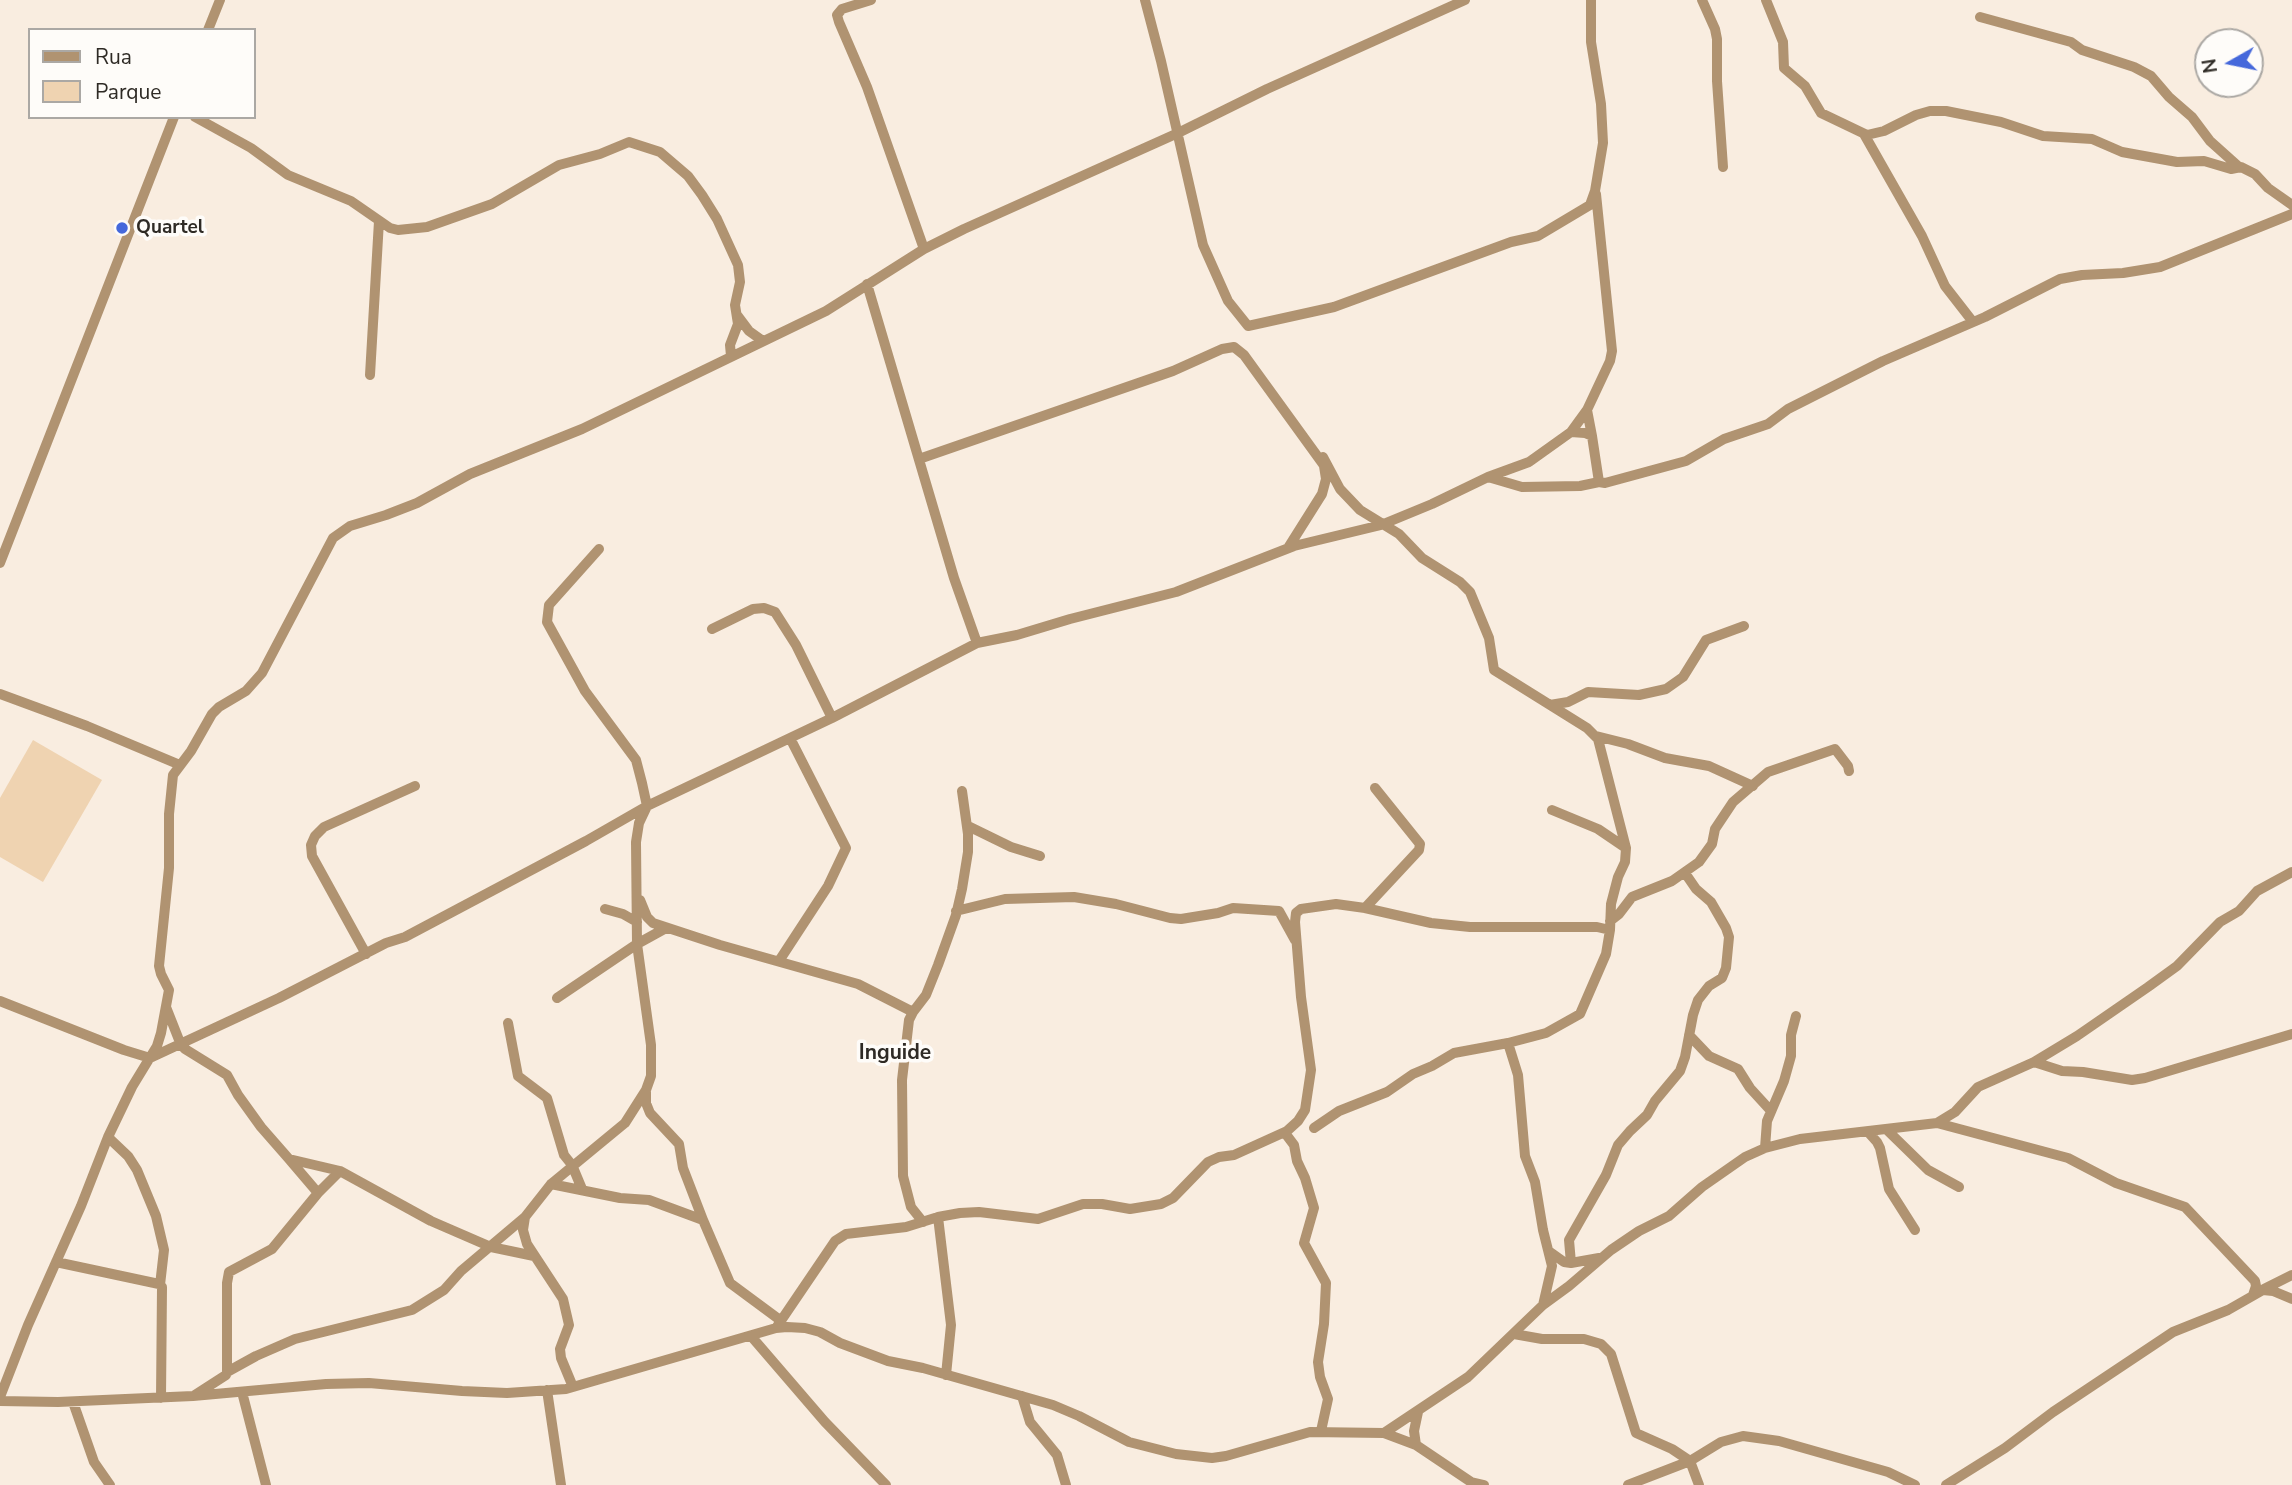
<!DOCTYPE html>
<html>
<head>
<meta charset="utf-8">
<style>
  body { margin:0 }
  #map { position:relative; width:2292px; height:1485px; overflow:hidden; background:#f9ede0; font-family:"Nunito Sans",sans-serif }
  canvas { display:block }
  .legend { position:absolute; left:28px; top:28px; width:228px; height:91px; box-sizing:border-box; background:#fefcf9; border:2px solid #aba8a4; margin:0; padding:9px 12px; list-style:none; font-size:21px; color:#2e2a25 }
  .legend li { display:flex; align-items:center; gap:14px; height:35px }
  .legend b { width:35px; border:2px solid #aba8a4 }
  .north { position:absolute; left:2194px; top:28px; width:70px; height:70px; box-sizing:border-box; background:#fefcf9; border:2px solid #aba8a4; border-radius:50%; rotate:261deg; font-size:19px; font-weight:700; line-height:28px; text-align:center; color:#2e2a25 }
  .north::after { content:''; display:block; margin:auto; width:24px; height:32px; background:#4568db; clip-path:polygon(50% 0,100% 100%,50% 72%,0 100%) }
</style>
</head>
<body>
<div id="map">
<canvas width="2292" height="1485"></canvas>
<ul class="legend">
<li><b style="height:9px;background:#b09371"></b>Rua</li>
<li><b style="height:19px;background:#efd3b1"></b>Parque</li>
</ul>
<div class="north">N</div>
</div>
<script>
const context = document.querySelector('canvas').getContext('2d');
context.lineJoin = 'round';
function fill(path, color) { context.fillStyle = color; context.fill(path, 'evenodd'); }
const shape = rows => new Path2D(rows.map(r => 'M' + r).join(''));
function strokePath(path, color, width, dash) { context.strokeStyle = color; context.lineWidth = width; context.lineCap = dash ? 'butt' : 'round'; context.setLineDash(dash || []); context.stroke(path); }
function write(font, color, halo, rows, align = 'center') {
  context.font = font + ' "Nunito Sans",sans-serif'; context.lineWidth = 7; context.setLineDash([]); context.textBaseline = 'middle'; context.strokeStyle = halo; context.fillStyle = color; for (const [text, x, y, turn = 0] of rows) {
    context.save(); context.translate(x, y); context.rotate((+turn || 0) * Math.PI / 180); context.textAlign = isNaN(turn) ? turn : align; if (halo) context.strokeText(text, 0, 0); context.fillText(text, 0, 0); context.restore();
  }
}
const green = shape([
  [33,740,102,780,43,882,0,857,0,798]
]);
const minor = shape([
  [871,0,842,9,837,15,839,22,867,87,924,249],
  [1145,0,1161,61,1203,245,1228,301,1248,326,1334,307,1511,242,1538,236,1590,205,1595,191,1603,143,1601,104,1591,42,1591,0],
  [1702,0,1715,29,1717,39,1717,81,1723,167],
  [1766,0,1783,42,1784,68,1805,86,1821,113,1867,135,1884,131,1916,115,1930,111,1946,111,2001,122,2043,136,2092,139,2122,152,2177,162,2204,161,2231,169,2241,167,2255,174,2268,188,2292,205],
  [1980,17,2071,42,2082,50,2134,67,2151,76,2169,97,2192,117,2210,141,2239,167],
  [208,30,220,0],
  [195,117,251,148,288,175,351,201,390,228,398,230,427,227,492,204,559,165,600,154,629,142,660,152,688,176,702,195,717,219,738,265,740,282,735,305,738,324,730,345,731,356],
  [1864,134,1922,236,1945,286,1973,322],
  [737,315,749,331,763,341],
  [370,375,379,221],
  [1587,410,1592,436],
  [1571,432,1587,410,1610,361,1612,351,1596,194],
  [1323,457,1340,489,1360,510,1399,534,1422,558,1460,582,1470,592,1489,638,1494,670,1587,728,1598,739,1626,848,1625,862,1618,877,1611,904,1610,930,1606,954,1580,1014,1546,1033,1508,1043],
  [919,459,1173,371,1222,349,1234,347,1244,355,1323,464],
  [1488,477,1522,487,1580,486,1599,482],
  [1288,548,1322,494,1326,479,1324,466],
  [0,563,174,117],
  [712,629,753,609,764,608,775,612,796,645,832,718],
  [977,643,1017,635,1070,619,1176,592,1294,546,1381,525,1432,504,1488,477,1529,462,1571,432,1585,433,1592,436,1599,482,1605,483,1686,461,1724,439,1768,424,1788,409,1883,361,1985,317,2060,279,2082,275,2123,273,2160,267,2292,214],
  [0,694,87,726,180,765],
  [1550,705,1568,702,1588,692,1639,695,1666,689,1683,677,1706,640,1744,626],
  [1596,736,1628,744,1665,758,1709,766,1753,786],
  [1552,810,1598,829,1626,848],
  [968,826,1011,847,1040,856],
  [640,900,647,917,653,923,720,945,858,984,913,1012],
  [1365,908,1419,850,1420,844,1375,788],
  [605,909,623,914,637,922],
  [956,911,1005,899,1074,897,1116,904,1170,918,1181,919,1218,913,1233,908,1279,911,1295,940],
  [1610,921,1619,914,1632,897,1672,881,1699,862,1712,844,1715,829,1733,802,1768,772,1835,749,1848,766,1849,771],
  [366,954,312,856,311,845,315,836,324,827,415,786],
  [779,961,828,886,846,848,790,738],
  [557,998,637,944,666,928],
  [0,1001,124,1050,150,1058,279,998,386,943,405,937,586,841,647,806,832,718,977,643,954,578,867,284],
  [166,1007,181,1045,185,1049,227,1075,238,1095,261,1127,289,1159,340,1171,431,1221,491,1247,534,1256],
  [508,1023,518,1076,547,1098,564,1155,572,1165,582,1189],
  [1689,1035,1709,1056,1738,1069,1750,1088,1771,1111],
  [2034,1062,2077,1036,2148,987,2177,966,2220,922,2239,911,2257,891,2292,872],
  [646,1092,646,1103,650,1113,679,1144,683,1168,703,1220],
  [1937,1123,2068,1158,2116,1183,2185,1207,2255,1281,2256,1286,2253,1295],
  [1314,1128,1339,1111,1387,1092,1413,1074,1432,1066,1454,1053,1508,1043,1518,1075,1525,1156,1535,1182,1543,1230,1552,1266,1543,1305],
  [1886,1129,1928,1170,1959,1187],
  [1868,1132,1877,1142,1880,1148,1889,1189,1915,1230],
  [1285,1133,1294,1145,1297,1161,1305,1178,1314,1208,1304,1243,1326,1283,1324,1324,1318,1362,1320,1377,1328,1399,1321,1431],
  [108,1137,128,1156,137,1170,156,1216,164,1250,160,1285],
  [1765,1148,1767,1121,1784,1081,1791,1056,1791,1035,1796,1016],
  [289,1159,318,1193],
  [551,1184,620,1198,649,1200,703,1220,730,1283,780,1320],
  [938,1217,951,1325,946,1375],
  [923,1222,911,1207,903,1176,902,1080,909,1020,913,1012,926,995,938,965,956,915,962,889,968,852,968,834,962,791],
  [1550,1252,1564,1262,1571,1263,1599,1258],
  [56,1262,159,1284,162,1287,161,1398],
  [1571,1263,1569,1240,1606,1175,1618,1145,1630,1131,1647,1115,1655,1101,1680,1071,1685,1057,1693,1015,1698,1000,1709,986,1722,978,1726,968,1729,937,1726,928,1711,902,1696,889,1685,873],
  [2264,1289,2292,1275],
  [776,1328,835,1241,846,1234,906,1227,938,1217,960,1213,979,1212,1038,1219,1083,1204,1102,1204,1130,1209,1161,1204,1173,1198,1208,1162,1219,1157,1234,1155,1287,1131,1298,1121,1305,1110,1311,1070,1301,997,1295,922,1296,913,1301,909,1336,904,1365,908,1431,923,1470,927,1597,927,1610,930],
  [1514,1334,1542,1339,1584,1339,1601,1344,1611,1354,1636,1433,1672,1449,1690,1461,1699,1485],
  [751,1336,825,1422,886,1485],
  [227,1372,256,1356,295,1339,412,1310,444,1290,461,1271,525,1217],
  [573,1387,561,1358,560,1349,569,1325,563,1299,527,1244,523,1230,525,1217,551,1184,625,1123,646,1090,651,1076,651,1045,637,944,636,842,639,823,647,806,642,783,636,760,585,691,547,622,549,605,599,549],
  [547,1390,561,1485],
  [242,1392,266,1485],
  [195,1395,226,1375,227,1372,227,1283,229,1272,272,1249,318,1193,340,1171],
  [1022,1396,1030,1422,1057,1455,1066,1485],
  [0,1397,28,1325,81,1206,108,1137,132,1087,157,1046,161,1033,169,990,161,974,159,966,169,868,169,814,173,775,191,751,212,714,219,707,246,691,262,673,333,538,350,526,386,515,417,503,470,474,582,429,826,311,924,249,964,229,1178,133,1267,89,1465,0],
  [0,1401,58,1402,193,1396,326,1384,369,1383,462,1391,507,1393,566,1389,776,1328,787,1327,805,1328,820,1332,840,1343,888,1361,923,1368,1053,1405,1079,1416,1129,1442,1176,1454,1212,1458,1226,1456,1310,1432,1384,1433,1468,1377,1543,1305,1569,1286,1611,1250,1639,1231,1669,1216,1702,1187,1745,1157,1765,1148,1800,1139,1937,1123,1955,1112,1978,1087,2034,1062,2062,1071,2083,1072,2132,1080,2145,1078,2292,1034],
  [73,1402,94,1462,110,1485],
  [1384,1433,1416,1445,1471,1482,1484,1485],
  [1416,1445,1414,1431,1418,1412],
  [1628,1485,1690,1461,1721,1442,1743,1436,1779,1441,1888,1472,1915,1485],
  [1946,1485,2005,1448,2053,1412,2173,1332,2228,1310,2263,1290,2273,1291,2292,1299]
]);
const markers = [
  [122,228,7,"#4568db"]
];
const poiNames = [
  ["Quartel",136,228]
];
const neighbourhoodNames = [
  ["Inguide",895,1054]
];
fill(green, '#efd3b1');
strokePath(minor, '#b09371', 10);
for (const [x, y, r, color] of markers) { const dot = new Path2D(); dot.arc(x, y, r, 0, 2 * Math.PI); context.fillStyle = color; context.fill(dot); strokePath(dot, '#fefcf9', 2.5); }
write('bold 19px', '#2e2a25', '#fefcf9', poiNames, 'left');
write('bold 21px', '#2e2a25', '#fefcf9', neighbourhoodNames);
</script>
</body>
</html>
